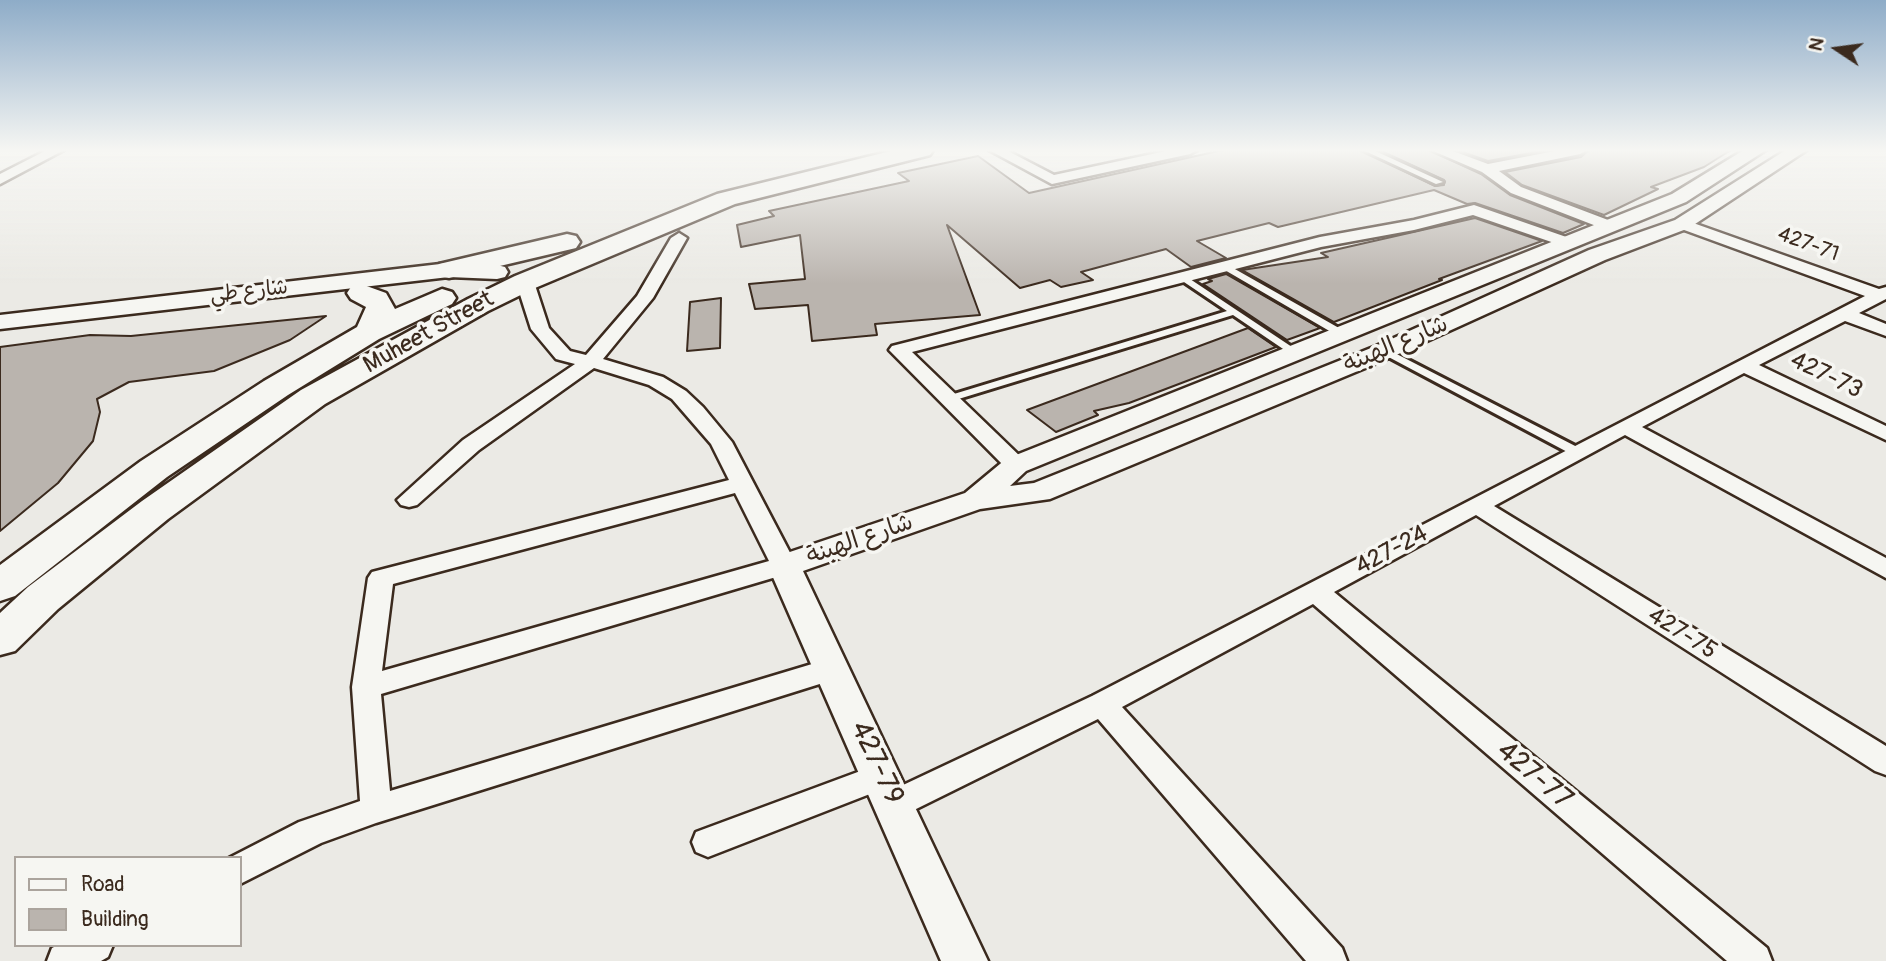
<!DOCTYPE html>
<html>
<head>
<meta charset="utf-8">
<style>
  body { margin:0 }
  #map { position:relative; width:1886px; height:961px; overflow:hidden; background:#ebeae5; font-family:Pangolin,sans-serif }
  canvas { display:block }
  .legend { position:absolute; left:14px; top:856px; width:228px; height:91px; box-sizing:border-box; background:#f6f6f2; border:2px solid #aba49d; margin:0; padding:9px 12px; list-style:none; font-size:21px; color:#3b2a1e }
  .legend li { display:flex; align-items:center; gap:14px; height:35px }
  .legend b { width:35px; border:2px solid #aba49d }
  .north { position:absolute; left:1802px; top:14px; width:70px; height:70px; -webkit-text-stroke:5px #f6f6f2; paint-order:stroke; rotate:283deg; font-size:19px; font-weight:700; line-height:28px; text-align:center; color:#3b2a1e }
  .north::after { content:''; display:block; margin:auto; width:24px; height:32px; background:#3b2a1e; clip-path:polygon(50% 0,100% 100%,50% 72%,0 100%) }
</style>
</head>
<body>
<div id="map">
<canvas width="1886" height="961"></canvas>
<ul class="legend">
<li><b style="height:9px;background:#f6f6f2"></b>Road</li>
<li><b style="height:19px;background:#bab4ae"></b>Building</li>
</ul>
<div class="north">N</div>
</div>
<script>
const context = document.querySelector('canvas').getContext('2d');
context.lineJoin = 'round';
function fill(path, color) { context.fillStyle = color; context.fill(path, 'evenodd'); }
const shape = rows => new Path2D(rows.map(r => 'M' + r).join(''));
function strokePath(path, color, width, dash) { context.strokeStyle = color; context.lineWidth = width; context.lineCap = dash ? 'butt' : 'round'; context.setLineDash(dash || []); context.stroke(path); }
function write(font, color, halo, rows, align = 'center') {
  context.font = font + ' Pangolin,"Playpen Sans Arabic",sans-serif'; context.lineWidth = 7; context.setLineDash([]); context.textBaseline = 'middle'; context.strokeStyle = halo; context.fillStyle = color; for (const [text, x, y, turn = 0] of rows) {
    context.save(); context.translate(x, y); context.rotate((+turn || 0) * Math.PI / 180); context.textAlign = isNaN(turn) ? turn : align; if (halo) context.strokeText(text, 0, 0); context.fillText(text, 0, 0); context.restore();
  }
}
const building = shape([
  [1223,150,1361,150,1435,186,1444,185,1444,180,1379,150,1429,150,1481,174,1510,195,1584,224,1563,233,1475,203,1467,204,1434,190,1278,227,1269,223,1197,241,1226,258,1191,267,1166,249,1081,272,1093,280,1061,287,1050,280,1020,288,947,225,980,315,875,324,877,335,812,341,808,305,755,309,749,284,805,279,800,235,741,247,737,225,774,216,769,211,909,181,898,173,978,156,1029,193,1223,150],
  [1457,150,1547,150,1488,161,1457,150],
  [1589,150,1731,150,1704,167,1651,187,1658,189,1604,215,1522,185,1505,172,1581,157,1589,150],
  [1475,218,1542,241,1439,279,1442,280,1334,322,1242,270,1328,257,1321,253,1475,218],
  [1226,274,1320,328,1287,340,1203,284,1212,281,1208,279,1226,274],
  [721,298,720,348,687,351,690,302,721,298],
  [326,316,290,340,214,371,129,382,97,399,100,412,93,441,58,483,0,531,0,347,90,335,131,336,326,316],
  [1248,328,1276,347,1129,403,1094,411,1098,415,1056,432,1027,410,1248,328]
]);
const service = shape([
  [1363,150,1373,150,1443,182,1436,184,1363,150],
  [1226,264,1346,332,1347,334,1346,336,1338,336,1223,269,1223,265,1226,264],
  [1184,275,1301,353,1300,355,1292,355,1233,315,952,401,944,401,942,399,944,397,1227,311,1181,280,1181,276,1184,275],
  [1385,348,1581,449,1583,452,1581,455,1573,455,1381,353,1381,349,1385,348]
]);
const minor = shape([
  [47,150,64,150,0,184,0,174,47,150],
  [989,150,1006,150,1054,175,1171,150,1197,150,1190,154,1052,184,989,150],
  [1431,150,1450,150,1488,164,1560,150,1587,150,1580,154,1499,171,1521,187,1616,223,1618,226,1616,229,1604,229,1511,193,1482,172,1431,150],
  [1474,205,1575,240,1577,243,1575,246,1563,246,1473,215,1414,230,1321,247,912,352,1024,460,1027,465,1024,470,1016,472,1008,470,889,350,892,346,1320,237,1414,220,1474,205],
  [1682,219,1879,289,1886,287,1886,299,1859,313,1886,324,1886,336,1845,321,1759,365,1886,426,1886,440,1744,373,1642,427,1886,558,1886,578,1625,435,1494,506,1886,746,1886,775,1875,771,1476,515,1334,592,1767,948,1772,961,1727,961,1313,604,1122,707,1342,948,1347,961,1306,961,1098,719,906,814,895,818,884,814,879,804,884,794,1092,696,1865,296,1676,227,1674,224,1682,219],
  [679,233,687,238,653,298,603,359,663,377,686,391,703,407,732,442,797,566,793,572,381,694,390,791,832,658,842,661,846,669,842,677,376,823,321,843,240,884,240,858,229,858,299,822,360,801,352,687,368,578,372,572,729,480,711,444,672,399,649,385,594,368,479,450,417,505,409,507,401,505,397,500,463,440,575,364,556,359,531,329,516,282,519,278,531,278,534,282,549,328,570,351,586,355,637,296,671,238,679,233],
  [735,493,769,561,382,671,393,584,735,493],
  [882,763,893,767,897,776,893,785,708,857,696,852,692,842,696,832,882,763],
  [58,945,113,945,108,957,101,961,47,961,52,948,58,945]
]);
const tertiary = shape([
  [1744,150,1766,150,1686,202,1026,471,1010,486,1034,483,1376,346,1589,250,1675,220,1786,150,1807,150,1689,228,1605,260,1394,356,1050,499,980,509,803,571,988,961,941,961,768,566,772,558,965,493,1006,459,1672,194,1744,150],
  [449,263,497,265,505,267,508,272,505,277,497,279,449,277,0,329,0,315,449,263]
]);
const primary = shape([
  [895,150,933,150,930,155,735,204,535,288,488,311,325,404,168,519,58,609,15,651,0,655,0,613,28,587,142,501,301,390,468,299,515,276,717,194,895,150],
  [567,234,576,236,580,242,576,248,449,278,439,276,435,270,439,264,567,234],
  [361,284,386,293,395,309,442,289,452,292,456,298,452,304,379,339,288,395,167,477,15,596,0,601,0,565,141,461,264,381,357,327,366,307,351,299,347,293,351,287,361,284]
]);
const farStreetnames = [
  ["427-71",1808,245,20],
  ["شارع طي",249,292,-6]
];
const streetNames = [
  ["Muheet Street",429,333,-29],
  ["شارع الهبنة",1396,345,-23],
  ["427-73",1826,376,26],
  ["شارع الهبنة",860,540,-19],
  ["427-24",1392,551,-28],
  ["427-75",1682,634,32]
];
const nearStreetnames = [
  ["427-79",876,763,65],
  ["427-77",1534,776,40]
];
fill(building, '#bab4ae');
strokePath(building, '#3b2a1e', 2);
strokePath(service, '#3b2a1e', 6);
strokePath(minor, '#3b2a1e', 5);
strokePath(tertiary, '#3b2a1e', 5);
strokePath(primary, '#3b2a1e', 5);
fill(service, '#f6f6f2');
fill(minor, '#f6f6f2');
fill(tertiary, '#f6f6f2');
fill(primary, '#f6f6f2');
const sky = context.createLinearGradient(0, 0, 0, 284);
sky.addColorStop(0, '#8eacc8');
sky.addColorStop(0.53, '#f6f6f3');
sky.addColorStop(1, '#f6f6f300');
context.fillStyle = sky;
context.fillRect(0, 0, 1886, 284);
write('21px', '#3b2a1e', '#f6f6f2', farStreetnames);
write('24px', '#3b2a1e', '#f6f6f2', streetNames);
write('28px', '#3b2a1e', '#f6f6f2', nearStreetnames);
</script>
</body>
</html>
